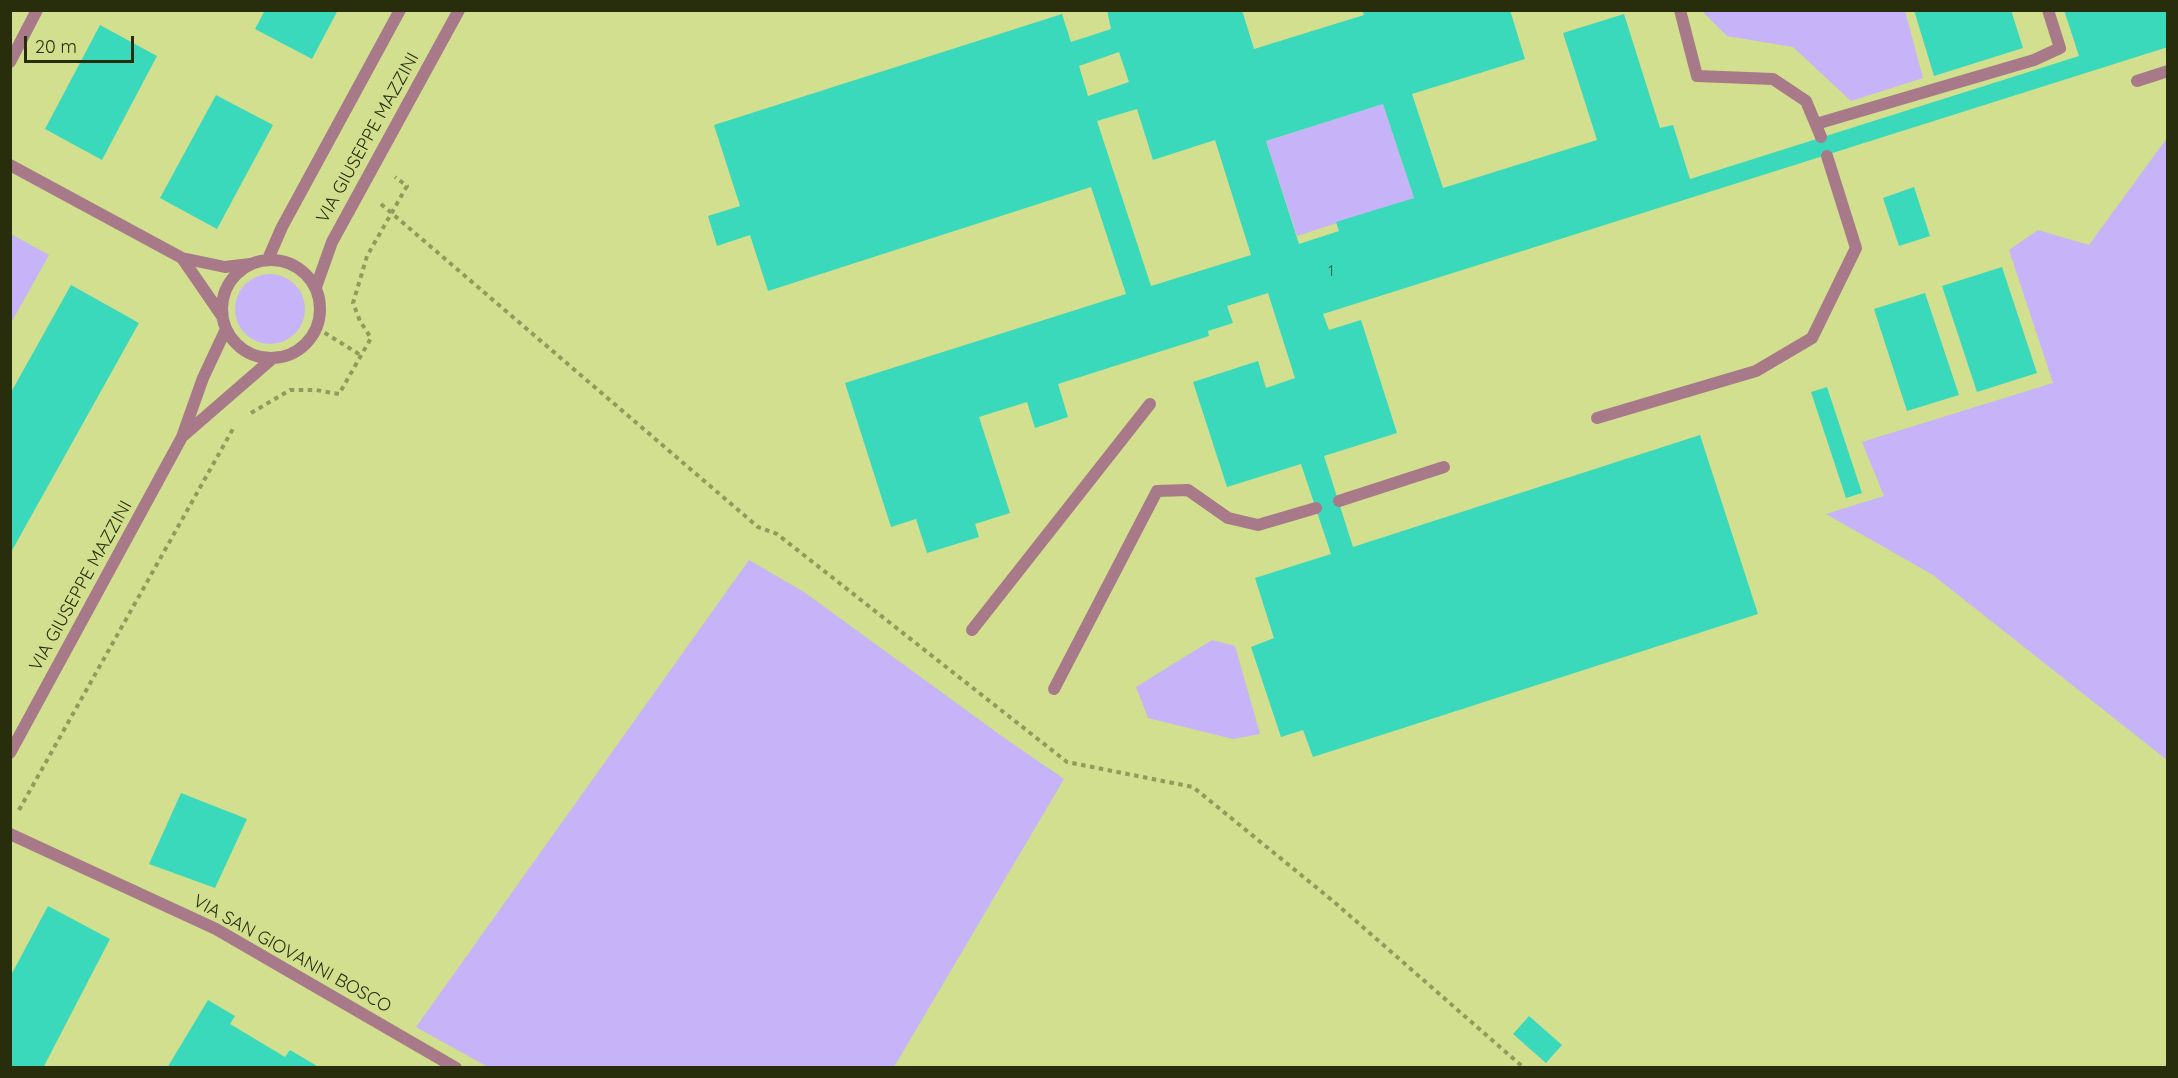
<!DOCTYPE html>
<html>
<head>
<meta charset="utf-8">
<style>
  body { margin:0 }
  #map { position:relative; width:2178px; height:1078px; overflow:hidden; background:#d1df8e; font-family:Quicksand,sans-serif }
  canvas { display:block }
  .frame { position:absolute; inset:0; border:12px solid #282d0b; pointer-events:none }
  .scale { position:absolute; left:24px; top:36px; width:110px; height:27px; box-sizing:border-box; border:3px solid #282d0b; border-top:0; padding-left:8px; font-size:18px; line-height:21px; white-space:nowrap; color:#282d0b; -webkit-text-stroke:4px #d1df8e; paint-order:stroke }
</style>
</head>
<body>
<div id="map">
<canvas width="2178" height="1078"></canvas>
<div class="frame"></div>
<div class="scale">20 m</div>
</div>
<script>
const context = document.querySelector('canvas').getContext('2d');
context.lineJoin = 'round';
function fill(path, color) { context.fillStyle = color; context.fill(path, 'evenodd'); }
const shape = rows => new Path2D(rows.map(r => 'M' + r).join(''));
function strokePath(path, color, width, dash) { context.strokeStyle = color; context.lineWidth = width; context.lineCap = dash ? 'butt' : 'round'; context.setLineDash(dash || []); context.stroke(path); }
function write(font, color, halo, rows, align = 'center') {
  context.font = font + ' Quicksand,sans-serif'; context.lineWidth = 5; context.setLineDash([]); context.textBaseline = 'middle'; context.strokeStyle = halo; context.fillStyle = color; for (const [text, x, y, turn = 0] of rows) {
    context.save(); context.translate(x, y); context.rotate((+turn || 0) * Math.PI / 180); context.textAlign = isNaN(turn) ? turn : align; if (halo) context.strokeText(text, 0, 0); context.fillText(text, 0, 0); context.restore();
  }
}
const green = shape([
  [1702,11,1905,11,1923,78,1851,101,1793,47,1727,36],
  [1383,104,1414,198,1297,236,1266,141],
  [2167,138,2167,760,1933,575,1826,514,1884,496,1862,442,2053,383,2009,250,2038,230,2089,245],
  [11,234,49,255,11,323],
  '235 309a35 35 0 1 1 70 0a35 35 0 1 1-70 0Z',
  [749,560,804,592,1003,737,1064,779,894,1067,488,1067,416,1027],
  [1212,640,1235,646,1260,734,1233,739,1148,718,1136,687]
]);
const building = shape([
  [265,10,338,10,312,59,255,29],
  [1107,10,1242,10,1254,49,1364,15,1362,10,1510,10,1525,59,1412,94,1443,188,1597,140,1563,33,1624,14,1660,128,1673,125,1690,179,2079,56,2064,10,2168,10,2168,47,1323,314,1329,330,1361,320,1397,433,1324,456,1353,547,1700,435,1758,614,1313,757,1303,730,1281,737,1251,647,1274,638,1255,578,1331,554,1301,464,1227,487,1193,382,1258,361,1266,388,1295,378,1268,293,1227,306,1233,323,1208,331,1209,336,1058,384,1068,417,1035,428,1027,402,979,417,1010,513,975,524,979,537,927,553,916,519,891,527,845,383,1126,294,1091,187,768,291,750,235,717,246,708,216,740,206,714,125,1062,14,1071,42,1111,29],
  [1119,52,1129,82,1088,96,1079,66],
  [1383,104,1414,198,1336,222,1339,231,1299,244,1266,141],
  [1137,109,1153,160,1215,140,1251,255,1151,286,1097,121],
  [1914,10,2011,10,2023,48,1934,76],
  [100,25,157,56,102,160,45,129],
  [216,95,273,125,217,229,160,198],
  [1914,187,1930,236,1899,246,1883,198],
  [2002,267,2037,373,1977,392,1942,286],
  [71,285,139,323,10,554,10,394],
  [1925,293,1959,395,1907,411,1874,309],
  [1827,387,1862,493,1846,498,1811,392],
  [181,793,247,819,215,888,149,864],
  [48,906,110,939,43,1068,10,1068,10,977],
  [208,1000,235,1016,230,1024,285,1057,290,1050,317,1066,316,1068,167,1068],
  [1529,1016,1562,1045,1546,1063,1513,1034]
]);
const path = shape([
  [381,204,758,527,777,534,1067,762,1193,787,1333,901,1524,1068],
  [317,328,362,356],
  [251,413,290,390,316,390,339,394,371,338,360,321,353,303,367,256,407,186,395,177],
  [19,810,234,427]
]);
const service = shape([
  [1680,10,1697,76,1773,79,1806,101,1821,137],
  [2137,81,2168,71],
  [1816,124,2034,60,2060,48,2048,10],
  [1597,418,1756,371,1812,338,1856,248,1827,156],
  [1339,501,1444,467],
  [972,630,1150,404],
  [1054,689,1157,491,1188,490,1228,518,1258,525,1316,508]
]);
const minor = shape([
  [10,62,37,10],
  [10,165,182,258,225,267,250,264],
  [182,258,222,316],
  [10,834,216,929,456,1068]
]);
const tertiary = shape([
  [268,259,282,227,400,10],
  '222 309a49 49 0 1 1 98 0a49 49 0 1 1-98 0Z',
  [316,287,332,242,459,10],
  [183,436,273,358],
  [10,753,182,437,203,378,226,329]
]);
const numberNames = [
  ["1",1331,271]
];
const streetNames = [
  ["VIA GIUSEPPE MAZZINI",368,138,-61],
  ["VIA GIUSEPPE MAZZINI",81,586,-61],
  ["VIA SAN GIOVANNI BOSCO",292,954,29]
];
fill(green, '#c6b3f8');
fill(building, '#3bd9bb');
strokePath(path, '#909b5c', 4, [4.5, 4.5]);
strokePath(service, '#a77989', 12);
strokePath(minor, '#a77989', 12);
strokePath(tertiary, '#a77989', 12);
write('15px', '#2d5837', null, numberNames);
write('18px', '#282d0b', '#d1df8e', streetNames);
</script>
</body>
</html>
